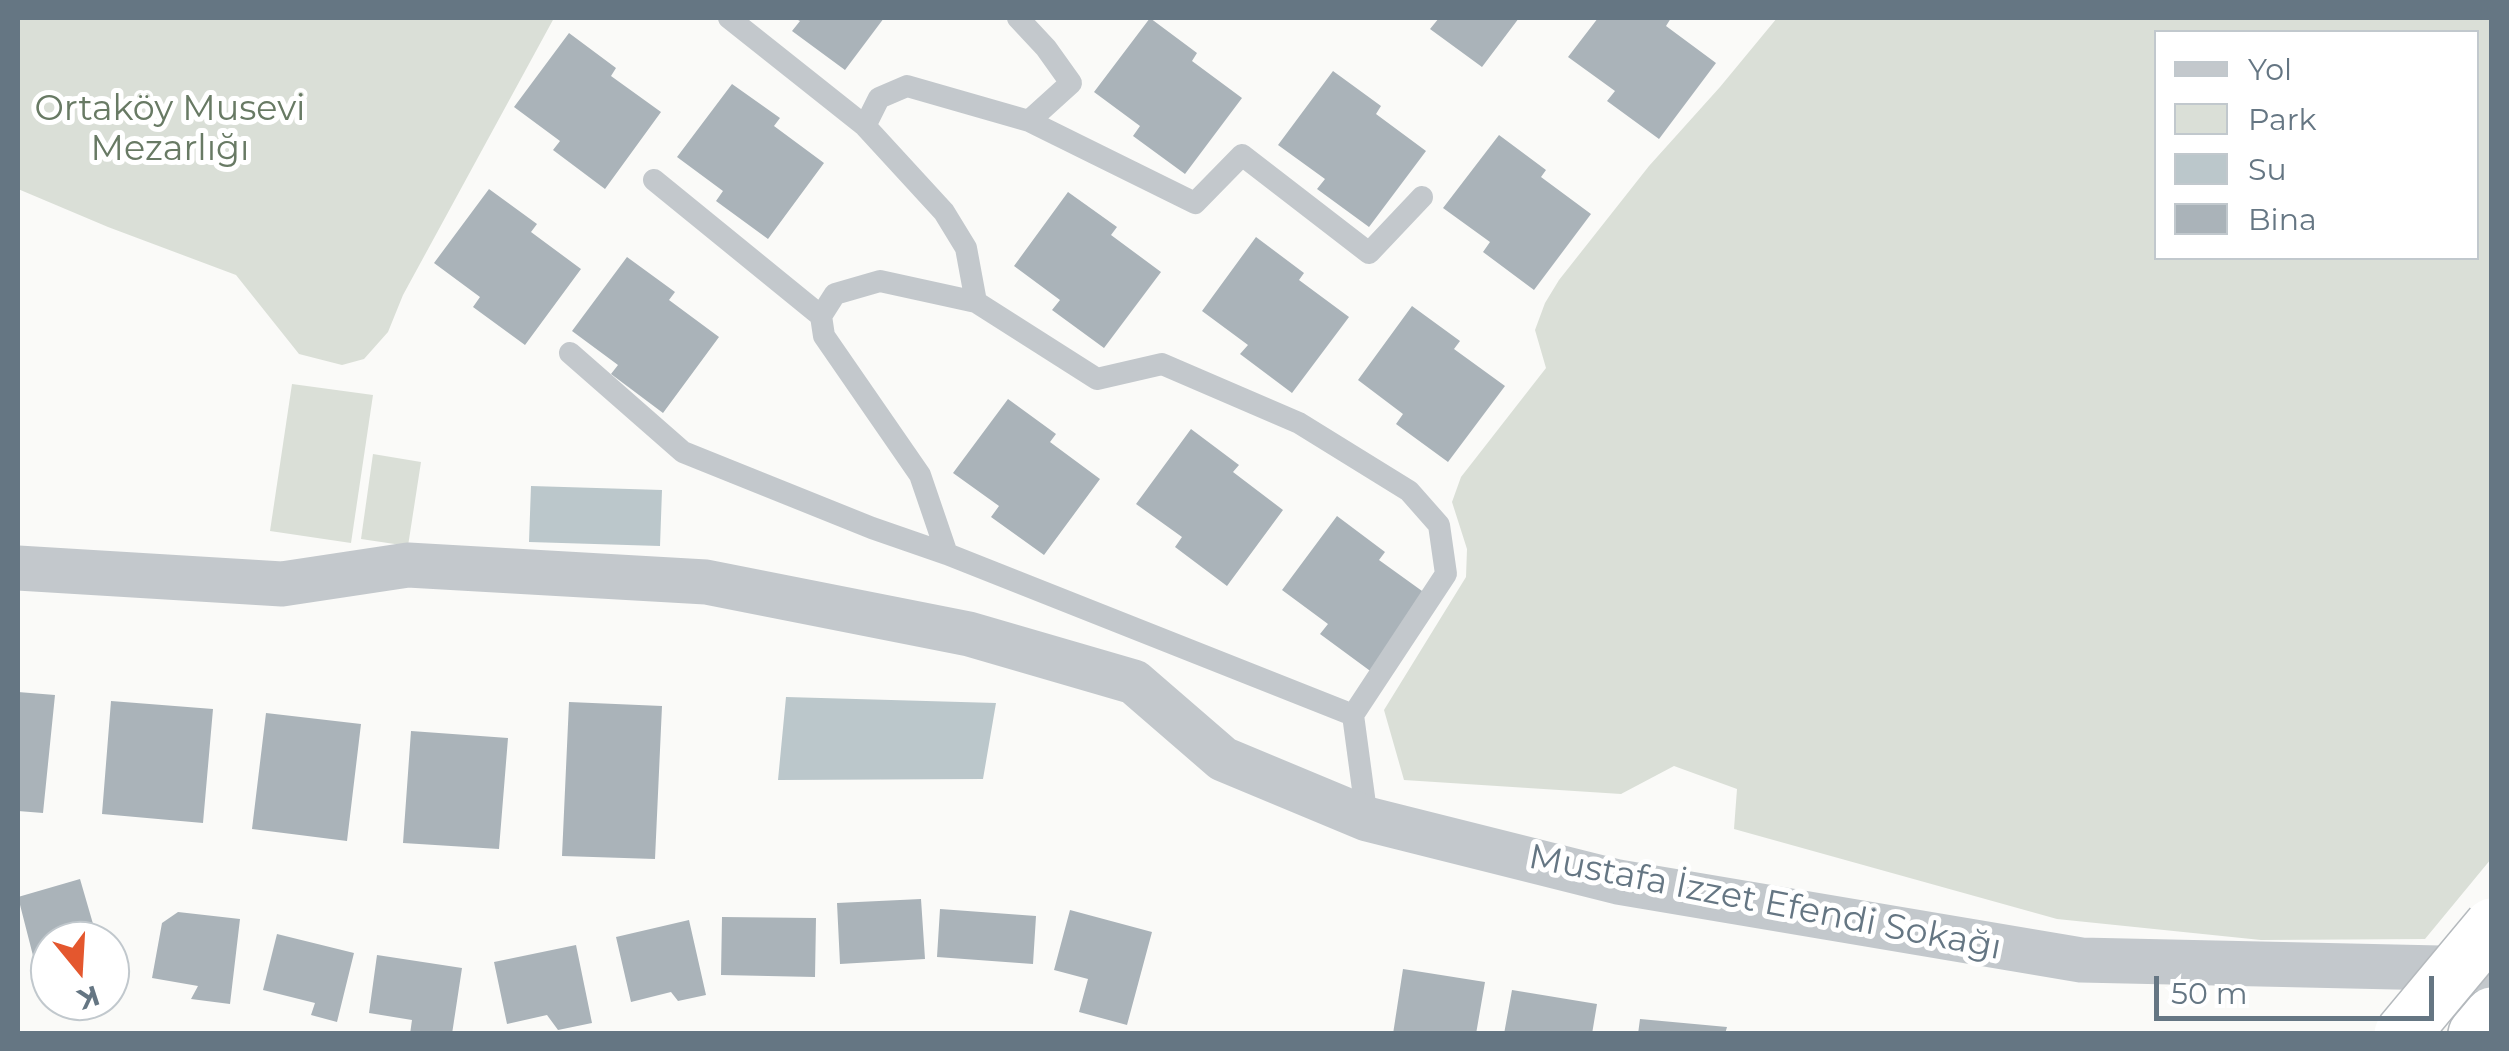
<!DOCTYPE html>
<html>
<head>
<meta charset="utf-8">
<style>
  body { margin:0 }
  #map { position:relative; width:2509px; height:1051px; overflow:hidden; background:#fafaf8; font-family:Montserrat,sans-serif }
  canvas { display:block }
  .frame { position:absolute; inset:0; border:20px solid #657683; pointer-events:none }
  .legend { position:absolute; left:2154px; top:30px; width:325px; height:230px; box-sizing:border-box; background:#fff; border:2px solid #c1c8cd; margin:0; padding:12px 18px; list-style:none; font-size:30px; color:#657683 }
  .legend li { display:flex; align-items:center; gap:20px; height:50px }
  .legend b { width:50px; border:2px solid #c1c8cd }
  .north { position:absolute; left:30px; top:921px; width:100px; height:100px; box-sizing:border-box; background:#fff; border:2px solid #c1c8cd; border-radius:50%; rotate:162deg; font-size:28px; font-weight:700; line-height:40px; text-align:center; color:#657683 }
  .north::after { content:''; display:block; margin:auto; width:35px; height:45px; background:#e4572e; clip-path:polygon(50% 0,100% 100%,50% 72%,0 100%) }
  .scale { position:absolute; left:2154px; top:976px; width:280px; height:45px; box-sizing:border-box; border:5px solid #657683; border-top:0; padding-left:12px; font-size:30px; line-height:35px; white-space:nowrap; color:#657683; -webkit-text-stroke:8px #fff; paint-order:stroke }
</style>
</head>
<body>
<div id="map">
<canvas width="2509" height="1051"></canvas>
<div class="frame"></div>
<ul class="legend">
<li><b style="height:12px;background:#c3c8cc"></b>Yol</li>
<li><b style="height:28px;background:#dadfd7"></b>Park</li>
<li><b style="height:28px;background:#bbc7cb"></b>Su</li>
<li><b style="height:28px;background:#aab3b9"></b>Bina</li>
</ul>
<div class="north">K</div>
<div class="scale">50 m</div>
</div>
<script>
const context = document.querySelector('canvas').getContext('2d');
context.lineJoin = 'round';
function fill(path, color) { context.fillStyle = color; context.fill(path, 'evenodd'); }
const shape = rows => new Path2D(rows.map(r => 'M' + r).join(''));
function strokePath(path, color, width, dash) { context.strokeStyle = color; context.lineWidth = width; context.lineCap = dash ? 'butt' : 'round'; context.setLineDash(dash || []); context.stroke(path); }
function write(font, color, halo, rows, align = 'center') {
  context.font = font + ' Montserrat,sans-serif'; context.lineWidth = 10; context.setLineDash([]); context.textBaseline = 'middle'; context.strokeStyle = halo; context.fillStyle = color; for (const [text, x, y, turn = 0] of rows) {
    context.save(); context.translate(x, y); context.rotate((+turn || 0) * Math.PI / 180); context.textAlign = isNaN(turn) ? turn : align; if (halo) context.strokeText(text, 0, 0); context.fillText(text, 0, 0); context.restore();
  }
}
const green = shape([
  [18,18,554,18,403,295,388,332,364,359,342,365,299,354,236,275,108,227,18,189],
  [1777,18,2491,18,2491,859,2425,939,2261,940,2057,919,1734,829,1737,789,1674,766,1621,794,1404,780,1384,710,1466,577,1467,549,1452,502,1461,477,1546,368,1535,330,1545,303,1559,280,1649,166,1720,87],
  [2476,32,2476,258,2156,258,2156,32],
  [292,384,373,395,351,543,270,531],
  [373,454,421,462,408,546,361,539]
]);
const water = shape([
  [531,486,662,490,660,546,529,542],
  [786,697,996,703,983,779,778,780]
]);
const building = shape([
  [794,18,884,18,845,70,792,31,800,21],
  [1150,18,1197,53,1192,61,1242,98,1185,174,1133,136,1140,126,1094,92],
  [1439,18,1519,18,1482,67,1430,29],
  [1598,18,1671,18,1666,26,1716,63,1659,139,1607,101,1615,91,1568,57],
  [569,33,616,68,611,76,661,112,605,189,553,150,560,141,514,107],
  [1333,71,1381,106,1376,114,1426,151,1369,227,1317,189,1325,179,1278,145],
  [732,84,780,118,774,126,824,163,768,239,716,201,723,191,677,157],
  [1499,135,1546,170,1541,177,1591,214,1534,290,1483,252,1490,242,1443,208],
  [489,189,537,224,531,232,581,269,525,345,473,307,480,297,434,263],
  [1068,192,1117,227,1111,235,1161,272,1104,348,1052,310,1060,300,1014,266],
  [1256,237,1304,273,1299,280,1349,317,1292,393,1240,354,1248,345,1202,311],
  [627,257,675,292,669,300,719,337,663,413,611,374,618,365,572,331],
  [1412,306,1460,341,1454,349,1505,386,1448,462,1396,424,1403,414,1358,380],
  [1008,399,1056,434,1050,442,1100,479,1044,555,991,517,999,506,953,473],
  [1191,429,1239,465,1233,472,1283,510,1227,586,1175,547,1182,537,1136,504],
  [1337,516,1385,552,1379,560,1429,596,1373,673,1320,634,1328,624,1282,590],
  [18,692,55,695,43,813,18,811],
  [111,701,213,709,203,823,102,814],
  [569,702,662,706,655,859,562,856],
  [266,713,361,724,347,841,252,829],
  [411,731,508,738,499,849,403,843],
  [80,879,98,941,50,941,50,980,40,983,18,897],
  [921,899,925,959,840,964,837,903],
  [940,909,1036,916,1033,964,937,957],
  [1070,910,1152,932,1127,1025,1079,1012,1088,979,1054,970],
  [178,912,240,919,230,1004,191,999,198,986,152,978,162,923],
  [722,917,816,918,815,977,721,975],
  [689,920,706,995,678,1001,671,992,631,1002,616,937],
  [277,934,354,953,337,1022,311,1015,315,1003,263,990],
  [576,945,592,1023,558,1030,547,1015,507,1024,494,962],
  [377,955,462,968,452,1034,410,1034,412,1020,369,1013],
  [1403,969,1485,982,1476,1034,1393,1034],
  [1512,990,1597,1004,1592,1034,1504,1034],
  [1640,1019,1727,1027,1725,1034,1638,1034]
]);
const service = shape([
  [729,18,865,126],
  [1018,18,1046,48,1071,83,1029,121,907,86,879,98,865,126,944,212,966,248,976,302,880,281,835,294,821,316,824,336,920,475,947,554,1353,715,1367,819],
  [1029,121,1195,203,1242,155,1369,253,1422,197],
  [654,180,821,316],
  [976,302,1097,379,1162,364,1299,423,1409,491,1439,525,1446,574,1353,715],
  [570,353,683,452,872,528,947,554]
]);
const minor = shape([
  [18,568,282,584,408,565,706,582,969,634,1134,682,1223,759,1367,819,1618,882,2081,960,2485,969]
]);
const motorway = shape([
  [2476,1034,2492,1015]
]);
const motorwayBridge = shape([
  [2402,1034,2492,926]
]);
const parkNames = [
  ["Ortaköy Musevi",170,110],
  ["Mezarlığı",170,150]
];
const streetNames = [
  ["Mustafa İzzet Efendi Sokağı",1765,903,11]
];
fill(green, '#dadfd7');
fill(water, '#bbc7cb');
fill(building, '#aab3b9');
strokePath(motorway, '#b4b9bd', 58);
strokePath(service, '#c3c8cc', 22);
strokePath(minor, '#c3c8cc', 45);
strokePath(motorway, '#fff', 55);
strokePath(motorwayBridge, '#b4b9bd', 58, []);
strokePath(motorwayBridge, '#fff', 55);
write('35px', '#687a64', '#fff', parkNames);
write('35px', '#657683', '#fff', streetNames);
</script>
</body>
</html>
